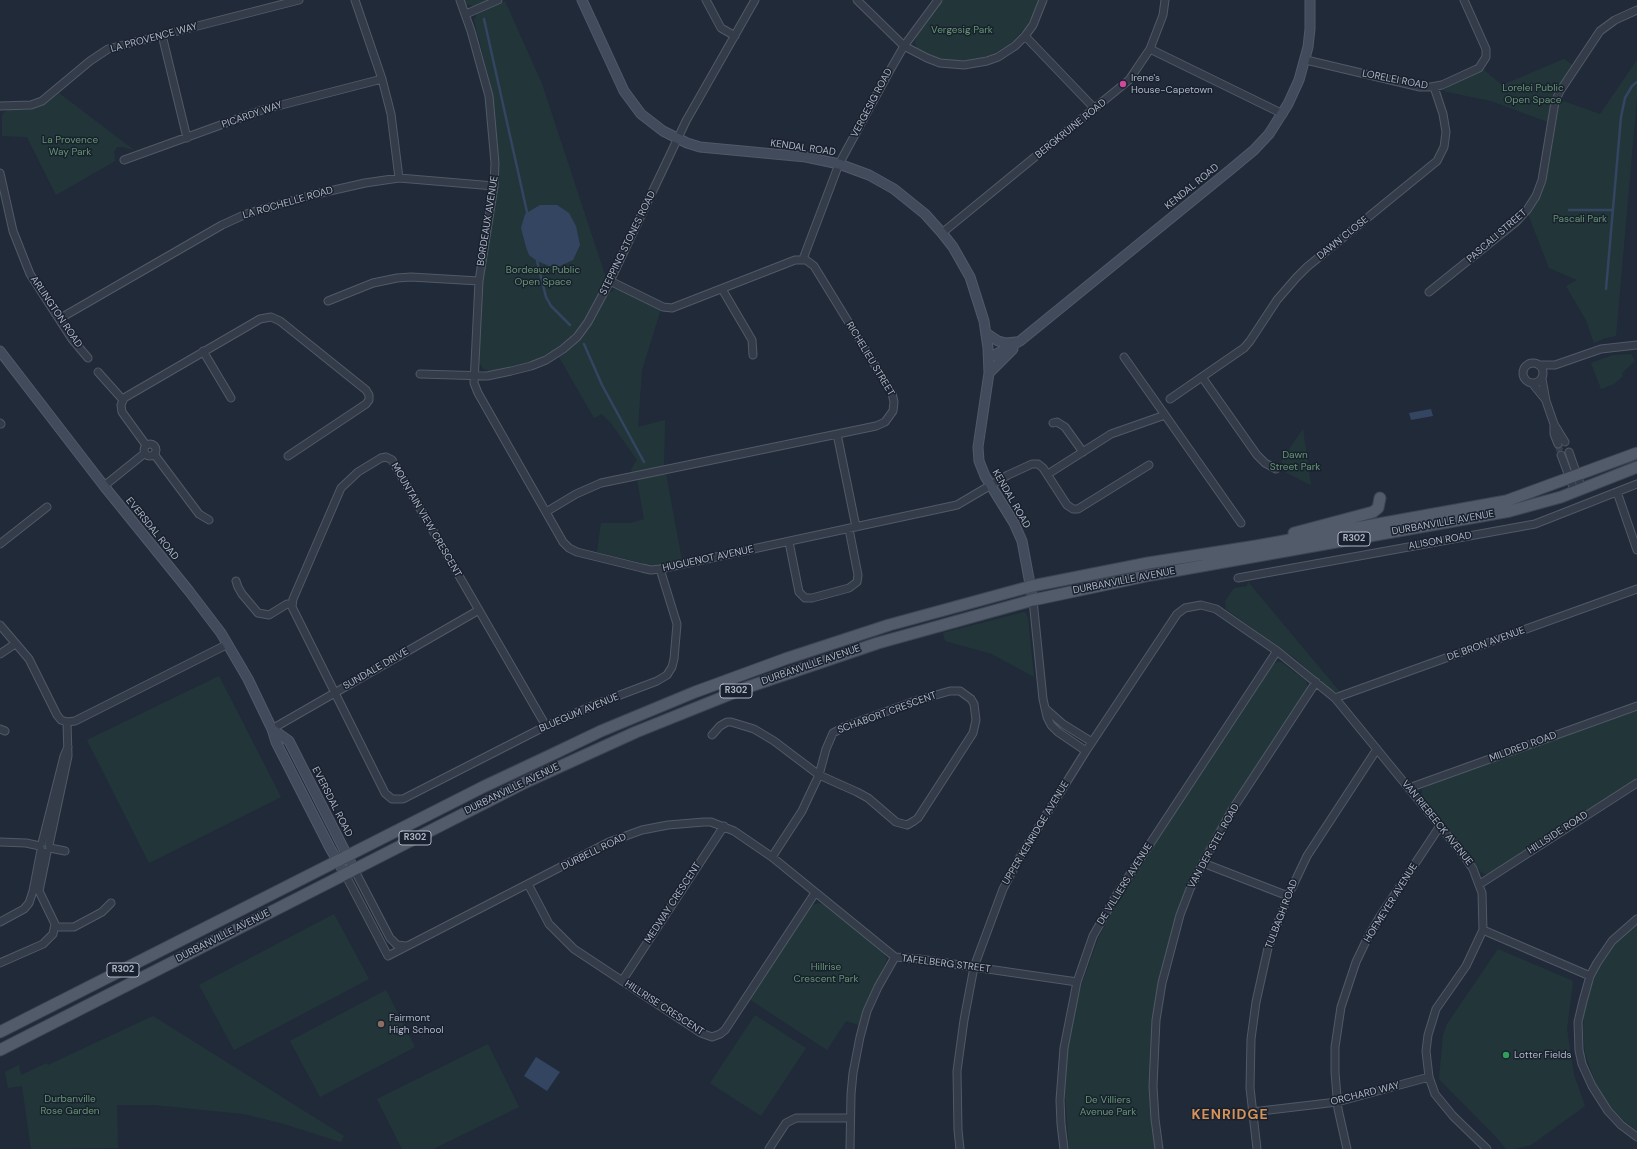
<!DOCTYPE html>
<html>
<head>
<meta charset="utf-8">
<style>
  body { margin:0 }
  canvas { display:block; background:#202a39 }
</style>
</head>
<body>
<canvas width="1637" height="1149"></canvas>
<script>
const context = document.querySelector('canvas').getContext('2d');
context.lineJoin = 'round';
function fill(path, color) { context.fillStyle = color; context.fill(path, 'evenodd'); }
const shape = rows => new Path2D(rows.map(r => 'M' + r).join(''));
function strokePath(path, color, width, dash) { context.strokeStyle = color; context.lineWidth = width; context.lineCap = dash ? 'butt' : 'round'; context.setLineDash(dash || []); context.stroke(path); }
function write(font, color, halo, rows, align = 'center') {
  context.font = font + ' "DM Sans",sans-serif'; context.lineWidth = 3; context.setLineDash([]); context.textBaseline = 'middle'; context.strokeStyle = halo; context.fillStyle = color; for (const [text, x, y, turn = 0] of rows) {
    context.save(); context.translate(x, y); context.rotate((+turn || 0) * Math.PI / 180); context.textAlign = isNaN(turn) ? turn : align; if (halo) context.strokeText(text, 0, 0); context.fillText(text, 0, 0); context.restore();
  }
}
const green = shape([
  [464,0,488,0,473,6,466,4],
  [943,0,1039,0,1035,10,1027,26,1009,45,988,56,959,61,943,59,930,55,919,50,915,44,916,36],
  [505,1,542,84,606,278,585,321,567,341,549,353,533,361,490,371,483,369,479,361,483,276,497,190,499,172,498,150,493,95,474,20,477,14],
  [1564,59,1573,65,1556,92,1548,122,1491,101,1443,91,1448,87,1484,70,1502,85],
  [1637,60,1637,97,1616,336,1605,338,1594,343,1586,320,1566,286,1577,280,1549,268,1528,214,1539,198,1546,179,1560,100,1600,114],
  [59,93,134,150,123,147,117,147,114,152,115,161,56,195,27,137,2,136,2,116,4,112,8,110,28,110,36,108,45,104],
  [616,289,621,290,661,309,642,370,638,427,665,420,664,466,632,473,631,469,637,460,611,423,602,414,594,418,559,357,573,346,584,335,609,293],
  [1631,354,1635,361,1622,373,1623,376,1614,384,1601,389,1591,363,1613,355],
  [1303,429,1311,485,1285,472,1284,465,1281,461],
  [666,474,682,561,655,565,647,564,597,552,601,523,631,523,644,519,637,479],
  [1248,582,1340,692,1332,691,1296,659,1226,609,1225,601,1234,588,1247,586],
  [1024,612,1026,613,1028,618,1034,677,992,654,945,641,943,633],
  [1278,662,1281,662,1306,681,1308,688,1210,841,1183,898,1164,959,1153,1014,1150,1057,1150,1099,1156,1149,1069,1149,1065,1092,1067,1051,1079,992,1099,937,1117,902,1141,864,1267,673,1275,663],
  [219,676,281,797,149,863,87,740],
  [1637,710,1637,779,1490,873,1485,874,1480,871,1457,839,1422,797,1422,789,1427,786],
  [818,903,824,905,883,953,887,959,859,1025,846,1021,827,1050,749,999,809,909,813,905],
  [334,914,369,979,234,1050,199,985],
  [1637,924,1637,1131,1616,1114,1601,1094,1596,1084,1585,1053,1583,1031,1584,1009,1590,988,1599,967,1618,941],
  [1498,949,1573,981,1567,1029,1574,1075,1585,1106,1531,1145,1514,1149,1506,1149,1498,1139,1439,1079,1443,1035,1447,1024],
  [386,990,415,1047,320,1097,290,1041],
  [755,1015,806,1048,761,1116,710,1083],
  [153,1016,344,1136,341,1142,284,1124,244,1114,154,1105,117,1105,118,1148,31,1149,22,1086,8,1088,5,1072,19,1065,21,1075,47,1063,48,1065],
  [488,1044,519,1107,433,1149,402,1149,377,1099]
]);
const water = shape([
  [540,205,557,205,569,213,576,226,580,245,573,260,560,266,549,266,537,261,529,255,526,247,521,228,525,214],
  [1431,409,1433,416,1411,420,1409,413],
  [536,1057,560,1072,547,1091,524,1076]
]);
const stream = shape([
  [484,19,527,212],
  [1569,210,1613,210],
  [537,261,546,297,551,306,570,325],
  [1606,289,1621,117,1625,98,1632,86,1637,82],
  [584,344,602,385,644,462]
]);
const streetTunnel = shape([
  [1558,444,1561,455]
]);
const street = shape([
  [355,0,382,79,391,114,399,178],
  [460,0,471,31,489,96,495,163,494,186,479,281,474,383,478,393,563,542,569,548,577,552,642,568,651,570,660,569,957,505,1008,475,1032,464,1038,464,1043,468,1067,505,1073,509,1078,509,1149,465],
  [706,0,721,28,735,36],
  [857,0,904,46,927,58,940,63,964,65,987,61,998,57,1015,46,1025,36,1033,25,1043,0],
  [466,14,498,0],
  [162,35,187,138],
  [1025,36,1095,109],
  [1150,49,1283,114],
  [1306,60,1420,87,1431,87,1442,85,1479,68,1486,57,1486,49,1464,0],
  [0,106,31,105,42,101,90,61,108,49,299,0],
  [124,160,262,110,382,79],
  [0,173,13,231,30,274,72,339,88,358],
  [942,233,1129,80,1150,49,1163,15,1165,0],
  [803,259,839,164,889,72,904,46,938,0],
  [722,289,752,340,753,355],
  [1429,292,1516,222,1527,210,1536,196,1542,180,1555,102,1560,91,1600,31,1615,20,1637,10],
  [328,301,373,283,397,278,411,277,479,281],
  [59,319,222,225,246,214,312,195,365,183,399,178,494,186],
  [203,351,231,398],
  '1523 373a10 10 0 1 1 20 0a10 10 0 1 1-20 0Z',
  [1541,365,1555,365,1601,349,1637,345],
  [98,372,123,400],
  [420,374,487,376,511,371,531,366,546,360,563,349,577,337,588,322,610,281,686,121,755,0],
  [1202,377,1257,455,1265,463,1276,469],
  [1542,379,1546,401,1554,424,1565,442],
  [1532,383,1545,399],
  [1170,399,1244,348,1250,341,1277,300,1296,278,1307,267,1437,161,1444,147,1446,132,1443,114,1434,87],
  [1165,415,1241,523],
  [0,423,1,424],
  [1053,423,1057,422,1065,427,1083,452],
  [1554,424,1554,434,1558,444],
  [837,434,856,527],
  '144 450a6 6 0 1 1 12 0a6 6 0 1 1-12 0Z',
  [146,445,122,412,121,405,124,398,260,319,271,317,280,321,366,390,369,395,369,400,366,404,288,456],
  [1569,452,1582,489],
  [154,454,199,514,209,520],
  [1561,455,1575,492],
  [1048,474,1111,434,1165,415,1124,357],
  [104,486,145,453],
  [1617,492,1637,550],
  [546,512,576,494,601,483,876,426,885,422,893,411,894,402,892,393,814,266,806,260,795,260,672,308,663,307,610,281],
  [789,542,799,592,805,598,812,598,849,588,857,582,858,575,849,529],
  [0,544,47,507],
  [1238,578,1535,524,1637,484],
  [236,581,238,587,242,594,258,613,269,615,287,604,291,604],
  [1033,600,1043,699,1047,717,1051,725,1058,732,1086,751],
  [0,625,29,659,57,715,61,720,67,722,75,721,228,644],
  [0,654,15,644],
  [1335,698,1637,589],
  [1046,709,1063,724,1092,742],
  [546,726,392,460,386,457,381,458,358,472,341,488,293,599,292,607,385,793,392,799,403,799,546,726,599,703,657,681,667,675,672,667,674,659,677,624,660,569],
  [0,729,5,731],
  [272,729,479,610],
  [712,735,720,726,727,722,731,722,754,729,774,741,819,775,857,792,868,798,896,822,907,825,914,821,918,818,973,733,976,720,974,704,971,699,960,691,950,691,918,700,844,727,833,733,826,749,819,775,809,796,802,811,772,857],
  [1409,788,1637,706],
  [0,842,26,843,40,846],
  [42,843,64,756,68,747],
  [49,845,68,756,67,722],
  [50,848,65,851],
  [1203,863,1288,896],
  [354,869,390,938,397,945,406,946],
  [345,874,388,956,609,842,642,830,668,825,704,822,711,822,734,831,772,857,895,957],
  [528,884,549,924,574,949,701,1033,712,1037,720,1034,725,1030,815,893],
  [1480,884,1637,783],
  [1637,919,1612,941,1597,963,1590,976,1583,1001,1578,1022,1579,1050,1582,1064,1592,1086,1608,1111,1621,1125,1637,1137],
  [0,922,24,909,29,903,33,891,41,850],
  [55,927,74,927,102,912,111,903],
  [1483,930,1590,976],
  [895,957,919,959,1077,982],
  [0,963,43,944,53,934,55,924,39,891,47,852],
  [622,981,724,826],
  [1252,1112,1337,1102,1429,1077],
  [769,1149,786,1123,796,1118,849,1118],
  [850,1149,851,1094,853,1073,860,1037,867,1011,878,987,895,957],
  [960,1149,958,1130,957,1071,964,1020,974,967,1003,889,1021,855,1086,751,1177,614,1185,608,1201,605,1216,609,1277,651,1335,698,1465,857,1473,869,1482,893,1483,930,1466,966,1436,1009,1428,1035,1426,1051,1429,1077,1435,1094,1453,1116,1487,1149],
  [1064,1149,1061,1124,1060,1100,1064,1048,1077,982,1093,936,1117,894,1277,651],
  [1159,1149,1155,1119,1153,1086,1156,1020,1162,983,1180,915,1190,889,1203,863,1232,810,1316,682],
  [1257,1149,1250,1088,1251,1039,1256,1002,1268,948,1288,896,1307,856,1377,749],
  [1347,1149,1338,1109,1335,1072,1335,1047,1341,1007,1356,962,1367,939,1379,918,1440,826]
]);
const secondary = shape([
  [582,0,624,91,641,114,663,131,687,143,700,147,806,157,839,164,869,175,894,189,925,214,942,233,953,247,970,277,984,321,988,348,989,373,978,447,979,461,985,476,1014,523,1022,541,1033,600],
  [986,333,998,341,1006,343,1016,342],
  [0,351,104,486,189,591,221,633,248,679,272,729,276,742,330,848,345,874],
  [989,358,1020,341,1230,170,1254,150,1269,134,1288,104,1299,80,1308,47,1310,29,1310,0],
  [989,373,1013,349],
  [272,729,289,741,354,869]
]);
const primary = shape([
  [1294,533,1373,512,1378,508,1380,498],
  [0,1032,483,787,551,755,601,731,695,692,785,659,889,625,1032,586,1148,563,1256,546,1506,501,1637,453],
  [0,1050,526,782,636,732,748,687,878,643,1033,600,1151,575,1510,511,1561,497,1637,467]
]);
const markers = [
  [1123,84,4,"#d1479c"],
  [381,1024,4,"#8d6e63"],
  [1506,1055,4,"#2e9e5b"]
];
const shields = [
  [1354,539,32],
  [736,691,32],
  [415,838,32],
  [123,970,32]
];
const shieldNames = [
  ["R302",1354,539],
  ["R302",736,691],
  ["R302",415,838],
  ["R302",123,970]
];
const parkNames = [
  ["Vergesig Park",962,30],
  ["Lorelei Public",1533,88],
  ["Open Space",1533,100],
  ["La Provence",70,140],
  ["Way Park",70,152],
  ["Pascali Park",1580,219],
  ["Bordeaux Public",543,270],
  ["Open Space",543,282],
  ["Dawn",1295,455],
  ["Street Park",1295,467],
  ["Hillrise",826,967],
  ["Crescent Park",826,979],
  ["Durbanville",70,1099],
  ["Rose Garden",70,1111],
  ["De Villiers",1108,1100],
  ["Avenue Park",1108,1112]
];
const streetNames = [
  ["LA PROVENCE WAY",154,38,-15],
  ["LORELEI ROAD",1395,80,11],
  ["VERGESIG ROAD",872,103,-62],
  ["PICARDY WAY",252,115,-19],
  ["BERGKRUINE ROAD",1071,129,-39],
  ["KENDAL ROAD",803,148,8],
  ["KENDAL ROAD",1192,187,-39],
  ["LA ROCHELLE ROAD",288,203,-16],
  ["BORDEAUX AVENUE",488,221,-81],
  ["PASCALI STREET",1497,236,-41],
  ["DAWN CLOSE",1343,238,-39],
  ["STEPPING STONES ROAD",628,243,-64],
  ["ARLINGTON ROAD",56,312,56],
  ["RICHELIEU STREET",870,359,59],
  ["KENDAL ROAD",1011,499,60],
  ["MOUNTAIN VIEW CRESCENT",426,520,60],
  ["DURBANVILLE AVENUE",1443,523,-10],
  ["EVERSDAL ROAD",152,529,51],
  ["ALISON ROAD",1440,541,-10],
  ["HUGUENOT AVENUE",708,559,-12],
  ["DURBANVILLE AVENUE",1124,581,-11],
  ["DE BRON AVENUE",1486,644,-20],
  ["DURBANVILLE AVENUE",811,665,-19],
  ["SUNDALE DRIVE",376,669,-30],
  ["BLUEGUM AVENUE",579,713,-23],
  ["SCHABORT CRESCENT",887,713,-20],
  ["MILDRED ROAD",1523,747,-20],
  ["DURBANVILLE AVENUE",512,789,-26],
  ["EVERSDAL ROAD",332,802,63],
  ["VAN RIEBEECK AVENUE",1437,823,51],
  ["UPPER KENRIDGE AVENUE",1036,833,-59],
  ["HILLSIDE ROAD",1558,833,-33],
  ["VAN DER STEL ROAD",1214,846,-61],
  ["DURBELL ROAD",594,852,-26],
  ["DE VILLIERS AVENUE",1125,884,-58],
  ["MEDWAY CRESCENT",673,903,-57],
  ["HOFMEYER AVENUE",1391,903,-58],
  ["TULBAGH ROAD",1282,914,-69],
  ["DURBANVILLE AVENUE",223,936,-27],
  ["TAFELBERG STREET",946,964,7],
  ["HILLRISE CRESCENT",664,1008,33],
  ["ORCHARD WAY",1365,1094,-14]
];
const poiNames = [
  ["Irene's",1131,78],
  ["House-Capetown",1131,90],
  ["Fairmont",389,1018],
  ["High School",389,1030],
  ["Lotter Fields",1514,1055]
];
const districtNames = [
  ["KENRIDGE",1230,1115]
];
fill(green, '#22363a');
fill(water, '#334561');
strokePath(stream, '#334561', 2.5);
strokePath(streetTunnel, '#353f4e', 7, [7, 3.5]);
strokePath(street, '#515967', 9);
strokePath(secondary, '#515967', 11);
strokePath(primary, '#3d4553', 13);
strokePath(street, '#343c49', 7);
strokePath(secondary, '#424b5c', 9);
strokePath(primary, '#515b69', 11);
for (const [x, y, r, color] of markers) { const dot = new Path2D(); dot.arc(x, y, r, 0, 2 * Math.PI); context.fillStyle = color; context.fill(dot); strokePath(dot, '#19212e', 1.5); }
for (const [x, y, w] of shields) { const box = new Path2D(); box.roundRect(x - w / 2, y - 7, w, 14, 3); context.fillStyle = '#19212e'; context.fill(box); strokePath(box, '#aeb6c6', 1); }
write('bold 9px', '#aeb6c6', null, shieldNames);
write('10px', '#659772', '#19212e', parkNames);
write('10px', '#aeb6c6', '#19212e', streetNames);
write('10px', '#aeb6c6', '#19212e', poiNames, 'left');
context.letterSpacing = '1px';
write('bold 14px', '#d69359', '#19212e', districtNames);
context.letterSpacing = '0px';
</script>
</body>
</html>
